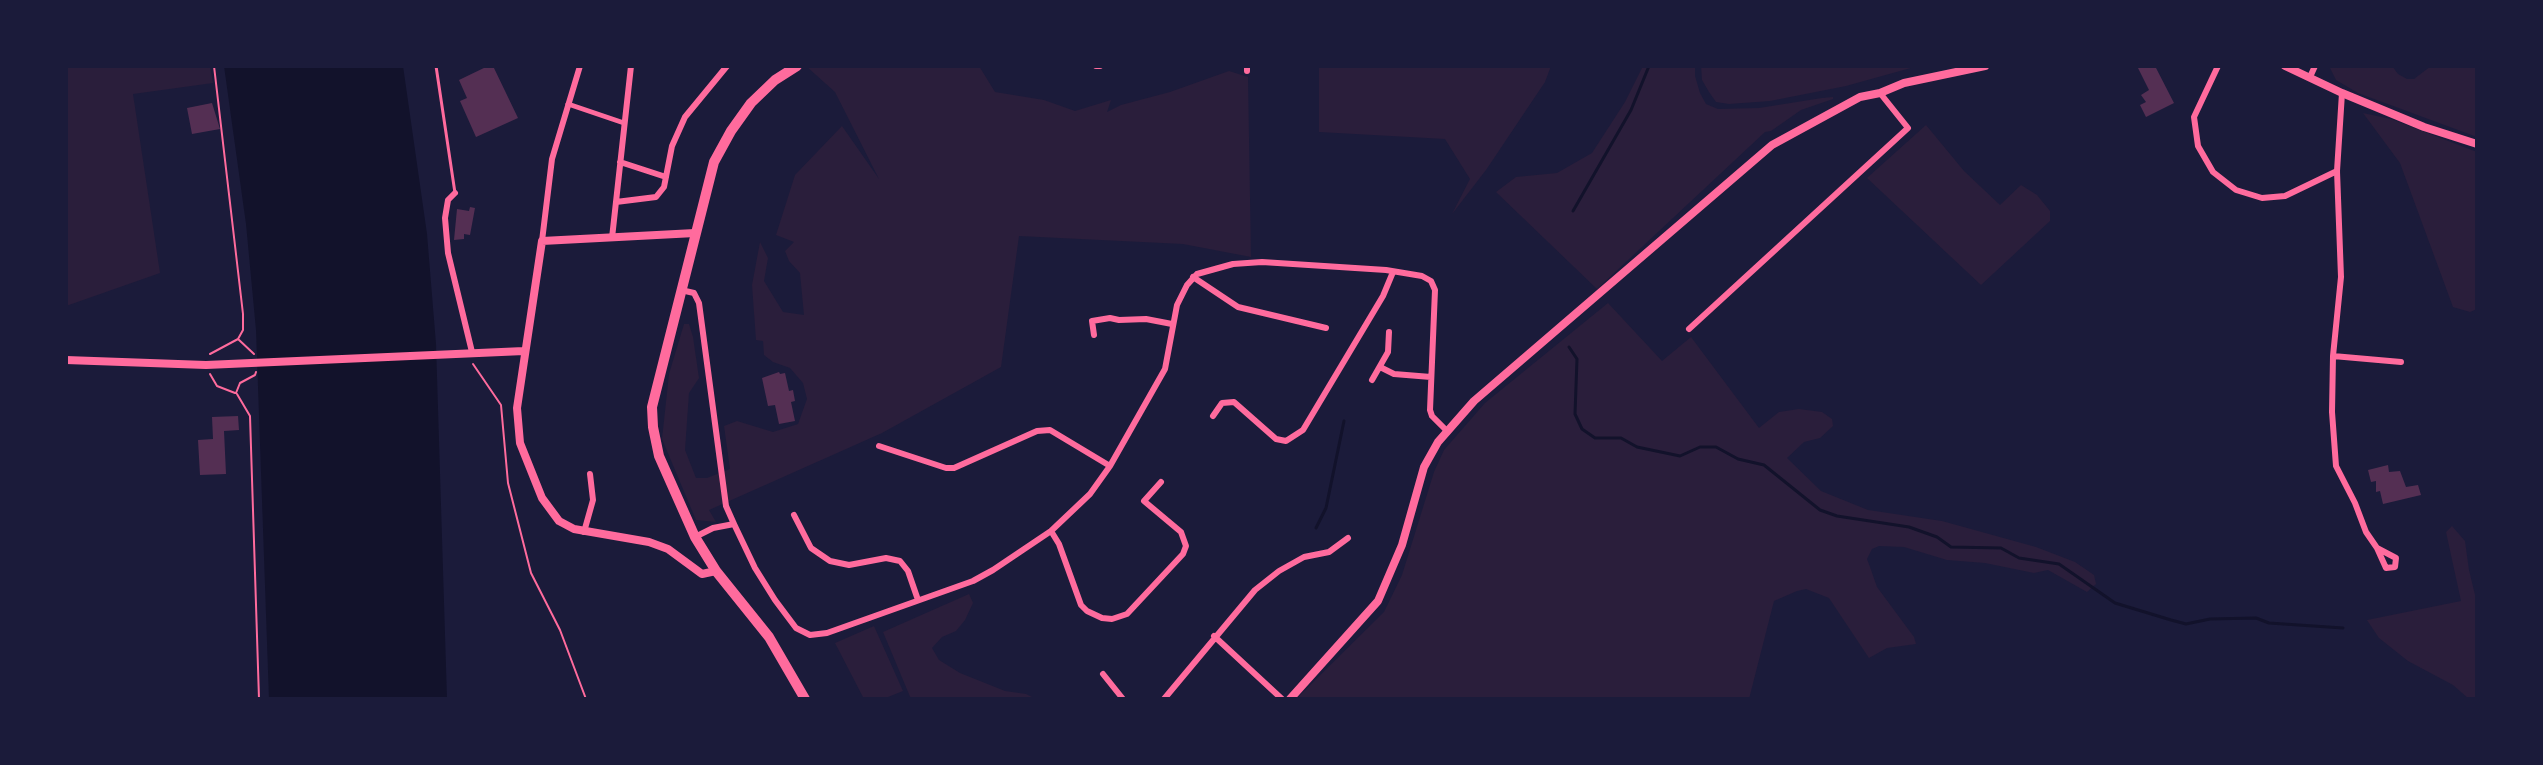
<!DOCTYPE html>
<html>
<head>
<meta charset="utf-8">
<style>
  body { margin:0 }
  #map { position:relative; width:2543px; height:765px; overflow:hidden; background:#1b1b3a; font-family:"IBM Plex Serif",serif }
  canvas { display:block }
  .frame { position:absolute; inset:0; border:68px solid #1b1b3a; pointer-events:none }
</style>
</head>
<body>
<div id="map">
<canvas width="2543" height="765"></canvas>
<div class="frame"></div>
</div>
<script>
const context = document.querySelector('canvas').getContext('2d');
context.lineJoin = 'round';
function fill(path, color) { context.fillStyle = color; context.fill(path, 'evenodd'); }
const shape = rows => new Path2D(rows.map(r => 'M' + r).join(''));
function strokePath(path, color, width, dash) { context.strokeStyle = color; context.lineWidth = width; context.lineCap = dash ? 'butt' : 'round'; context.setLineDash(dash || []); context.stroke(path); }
const green = shape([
  [66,66,210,66,213,83,133,94,160,273,66,306],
  [806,66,979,66,995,92,1044,100,1075,111,1111,100,1107,112,1121,105,1170,92,1229,71,1248,77,1251,257,1183,244,1019,236,1001,367,882,433,709,510,716,522,696,520,662,439,669,374,684,324,689,324,693,337,699,378,689,393,685,450,696,478,707,478,730,469,724,426,737,421,773,432,798,424,807,399,803,383,790,368,773,362,764,355,763,341,756,340,752,285,760,242,768,258,764,281,783,312,804,315,800,273,789,261,785,251,794,242,776,235,795,175,842,126,879,179,835,92],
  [1319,66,1551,66,1545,82,1486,170,1452,214,1470,179,1445,139,1319,132],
  [1643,66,1695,66,1695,76,1700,93,1706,104,1718,109,1759,108,1822,98,1833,97,1833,99,1801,110,1771,131,1765,132,1597,289,1496,192,1516,177,1557,173,1592,153,1625,102],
  [1701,66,1918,66,1846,86,1770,101,1729,104,1716,102,1709,92,1702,80],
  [2329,66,2392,66,2398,74,2407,79,2414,79,2431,66,2477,66,2477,137,2358,93,2336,80],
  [2363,113,2391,119,2477,152,2477,309,2470,312,2453,307,2400,163],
  [1926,125,1964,171,2000,205,2021,185,2037,195,2050,211,2050,221,1981,285,1867,178],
  [1608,303,1662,361,1691,337,1759,428,1779,412,1799,409,1822,412,1832,419,1833,426,1820,438,1804,442,1787,458,1821,491,1868,510,1942,521,2036,547,2075,562,2094,575,2096,584,2087,592,2048,570,2034,573,1985,563,1947,560,1904,547,1879,546,1872,549,1867,559,1870,567,1877,587,1914,637,1916,644,1887,648,1869,658,1829,598,1806,589,1797,591,1774,601,1749,699,1296,699,1384,612,1402,575,1434,472,1444,450,1485,403],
  [2452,526,2465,541,2469,570,2477,603,2477,699,2469,699,2453,685,2408,661,2379,638,2367,620,2461,601,2446,532],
  [969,594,973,603,965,620,956,631,942,637,932,648,939,660,960,673,1005,691,1026,694,1036,699,911,699,883,632],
  [874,626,903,691,883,699,864,699,835,643]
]);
const water = shape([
  [224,66,403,66,427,234,436,344,447,699,269,699,256,330,246,224]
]);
const stream = shape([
  [1573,211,1631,110,1649,66],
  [1569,347,1577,359,1575,414,1582,429,1595,438,1621,438,1637,447,1680,456,1700,447,1716,447,1738,459,1764,465,1820,510,1837,516,1909,527,1937,537,1951,547,2001,548,2019,558,2059,564,2115,603,2171,620,2186,624,2210,619,2256,618,2269,623,2343,628],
  [1316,528,1326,508,1344,421]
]);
const building = shape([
  [488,66,493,66,518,118,476,137,460,101,467,98,459,80],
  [2137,66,2155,66,2174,103,2146,117,2140,105,2146,102,2141,95,2149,90],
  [212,103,220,129,192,134,187,108],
  [470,207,475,208,470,235,464,234,464,239,454,240,457,209,469,211],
  [779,372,780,374,785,373,789,391,793,390,795,401,791,402,795,421,779,424,775,405,768,406,762,378],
  [238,416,239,430,224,431,226,474,200,475,198,440,213,439,212,417],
  [2388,465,2389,472,2400,471,2406,487,2418,485,2421,495,2383,504,2380,491,2376,492,2376,481,2371,482,2368,470]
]);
const path = shape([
  [214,66,243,314,243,330,238,339,254,354],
  [210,354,238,339],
  [473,364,501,405,508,483,531,573,560,630,586,699],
  [210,374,217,386,235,393],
  [236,393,240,383,255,375,256,372],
  [237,394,250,416,259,699]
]);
const service = shape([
  [436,66,455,193]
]);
const pedestrian = shape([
  [568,104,624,123]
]);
const minor = shape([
  [1096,66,1100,66],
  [2218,66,2194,117,2198,146,2213,172,2236,190,2262,198,2285,196,2337,171],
  [1247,71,1247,66],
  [2310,77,2315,66],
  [2342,93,2337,171,2341,277,2333,356,2332,412,2336,466,2355,503,2366,532,2377,548,2396,558,2395,567,2386,568,2377,548],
  [620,162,666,177],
  [455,193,448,200,445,218,448,253,472,352],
  [616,202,656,197,664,187,672,146,685,117,727,66],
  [612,238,631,66],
  [542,241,552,159,580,66],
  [1193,277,1238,307,1326,328],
  [681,290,694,293,699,303,726,506,734,524],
  [1689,329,1908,128,1880,93],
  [1094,335,1092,321,1110,318,1119,320,1146,319,1172,324],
  [2333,356,2401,362],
  [1380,367,1394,374,1431,377],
  [1372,380,1388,352,1389,332],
  [1213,416,1222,403,1234,402,1276,439,1286,441,1303,430,1383,296,1393,272],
  [879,446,946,468,954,468,1037,431,1050,430,1110,466],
  [794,515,811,548,830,561,849,565,886,558,900,561,908,571,918,600],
  [1051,531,1059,544,1081,605,1087,611,1102,618,1112,619,1127,614,1183,554,1186,546,1181,532,1144,501,1161,482],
  [584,532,593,500,590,474],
  [695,537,713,528,734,524,755,568,775,600,796,628,810,635,827,633,973,581,993,570,1051,531,1090,494,1110,466,1165,369,1177,305,1187,285,1197,274,1233,264,1262,262,1386,270,1422,276,1431,281,1435,290,1430,410,1432,416,1447,431],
  [1214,636,1282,699],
  [1103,674,1123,699],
  [1164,699,1255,590,1279,571,1304,557,1329,552,1348,538]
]);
const tertiary = shape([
  [2285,66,2342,93,2424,127,2477,144],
  [695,233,542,241,517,408,520,443,542,498,559,521,574,529,649,542,668,549,702,574,716,571],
  [66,360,206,365,524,351],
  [1290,699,1378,601,1402,545,1424,467,1438,442,1474,401,1772,145,1860,97,1880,93,1904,83,1985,66]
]);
const primary = shape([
  [797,66,775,80,751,103,731,131,714,162,652,407,653,427,659,456,695,537,716,571,769,637,805,699]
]);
fill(green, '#2a1e3b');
fill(water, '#12122b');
strokePath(stream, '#12122b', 3);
fill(building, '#542f53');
strokePath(path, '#ff6b9d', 2);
strokePath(service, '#ff6b9d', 3);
strokePath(pedestrian, '#ff6b9d', 5);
strokePath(minor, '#ff6b9d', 6);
strokePath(tertiary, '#ff6b9d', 8);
strokePath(primary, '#ff6b9d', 10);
</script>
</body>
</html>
